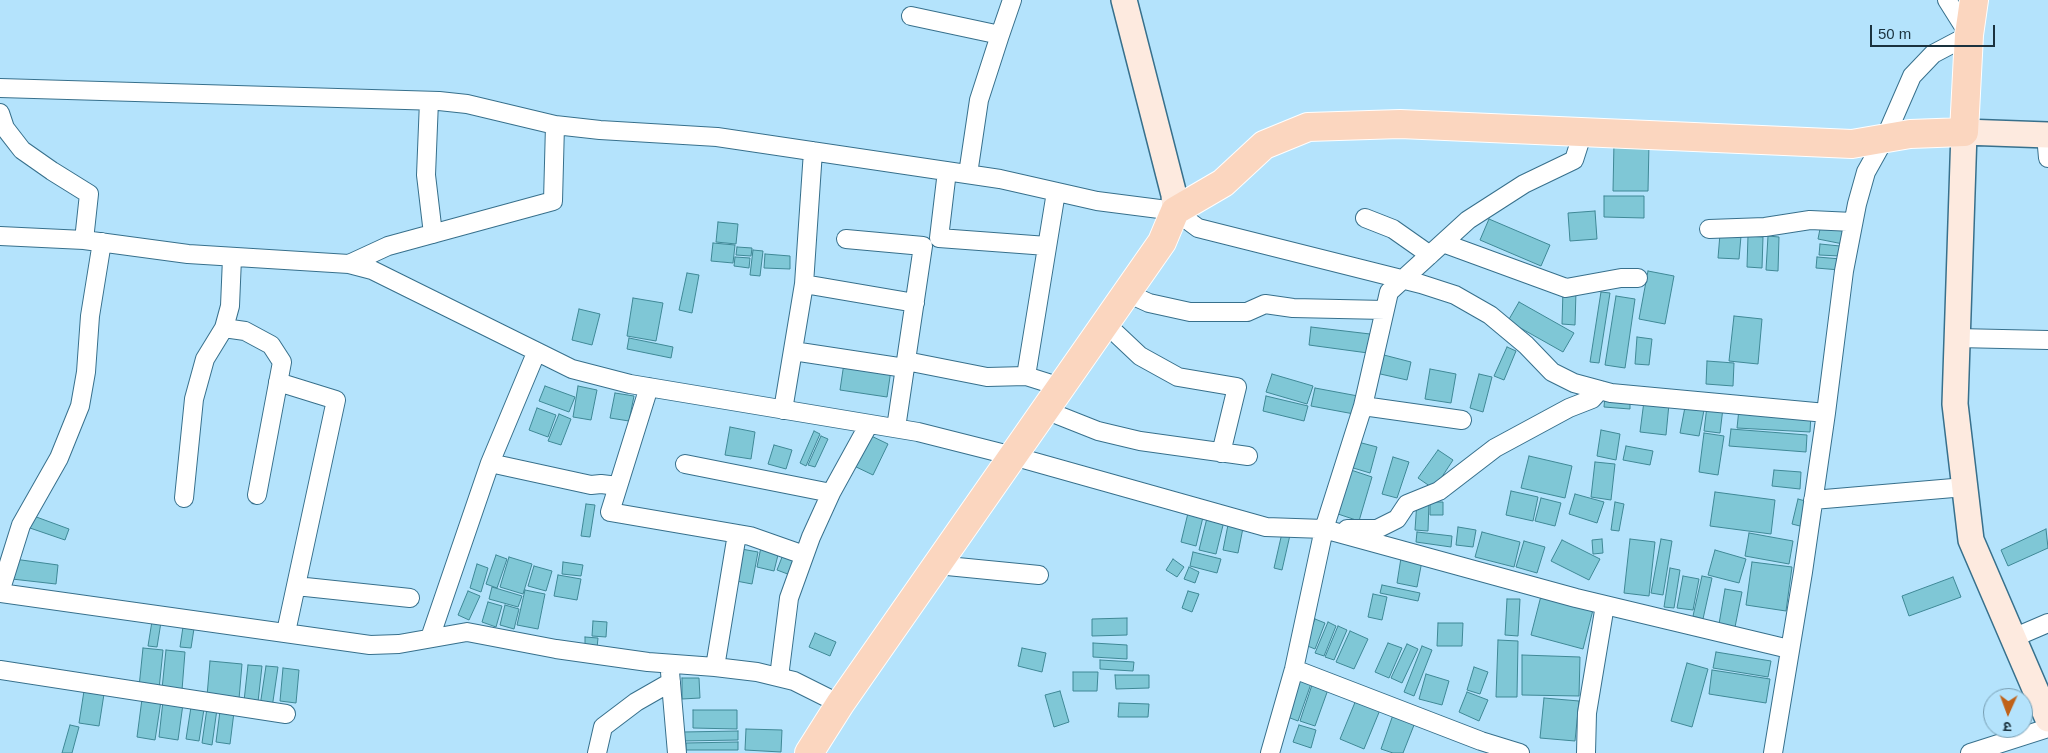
<!DOCTYPE html>
<html>
<head>
<meta charset="utf-8">
<style>
  body { margin:0 }
  #map { position:relative; width:2048px; height:753px; overflow:hidden; background:#b4e3fc; font-family:Arial,"Noto Sans Devanagari",sans-serif }
  canvas { display:block }
  .north { position:absolute; left:1983px; top:688px; width:50px; height:50px; box-sizing:border-box; background:#b4e3fc; border:1px solid #769cb0; border-radius:50%; rotate:182deg; font-size:14px; font-weight:700; line-height:20px; text-align:center; color:#1a323e }
  .north::after { content:''; display:block; margin:auto; width:18px; height:22px; background:#c06218; clip-path:polygon(50% 0,100% 100%,50% 72%,0 100%) }
  .scale { position:absolute; left:1870px; top:25px; width:125px; height:22px; box-sizing:border-box; border:2px solid #1a323e; border-top:0; padding-left:6px; font-size:15px; line-height:18px; white-space:nowrap; color:#1a323e; -webkit-text-stroke:4px #b4e3fc; paint-order:stroke }
</style>
</head>
<body>
<div id="map">
<canvas width="2048" height="753"></canvas>
<div class="north">उ</div>
<div class="scale">50 m</div>
</div>
<script>
const context = document.querySelector('canvas').getContext('2d');
context.lineJoin = 'round';
function fill(path, color) { context.fillStyle = color; context.fill(path, 'evenodd'); }
const shape = rows => new Path2D(rows.map(r => 'M' + r).join(''));
function strokePath(path, color, width, dash) { context.strokeStyle = color; context.lineWidth = width; context.lineCap = dash ? 'butt' : 'round'; context.setLineDash(dash || []); context.stroke(path); }
const building = shape([
  [1614,142,1649,143,1648,191,1613,191,1614,142],
  [1604,196,1644,196,1644,218,1604,217,1604,196],
  [1595,211,1597,239,1570,241,1568,213,1595,211],
  [1489,219,1550,245,1541,266,1480,240,1489,219],
  [718,222,738,224,736,244,716,242,718,222],
  [1821,224,1846,229,1843,244,1818,239,1821,224],
  [1720,234,1741,236,1739,259,1718,258,1720,234],
  [1748,236,1763,237,1762,268,1747,267,1748,236],
  [1768,236,1779,237,1778,271,1766,270,1768,236],
  [713,243,735,245,733,263,711,261,713,243],
  [1820,244,1840,246,1840,256,1819,255,1820,244],
  [737,247,752,248,751,256,736,255,737,247],
  [753,250,763,251,760,276,750,275,753,250],
  [765,254,790,256,790,269,764,268,765,254],
  [735,257,750,258,749,268,734,266,735,257],
  [1817,257,1841,259,1840,270,1816,268,1817,257],
  [1648,271,1674,276,1665,324,1639,319,1648,271],
  [687,273,699,275,692,313,679,310,687,273],
  [1563,290,1576,291,1575,325,1562,324,1563,290],
  [1601,292,1610,293,1599,363,1590,362,1601,292],
  [1616,296,1635,299,1625,368,1605,365,1616,296],
  [633,298,663,303,656,341,627,336,633,298],
  [1519,302,1574,333,1563,352,1508,321,1519,302],
  [579,309,600,314,592,345,572,340,579,309],
  [1734,316,1762,319,1758,364,1729,361,1734,316],
  [1311,327,1370,334,1368,353,1309,345,1311,327],
  [1637,337,1652,339,1649,365,1635,364,1637,337],
  [629,338,673,347,671,358,627,349,629,338],
  [1507,347,1516,351,1504,380,1494,376,1507,347],
  [1380,354,1411,362,1407,380,1376,373,1380,354],
  [1707,361,1734,363,1733,386,1706,384,1707,361],
  [844,363,891,370,887,397,840,390,844,363],
  [1430,369,1456,374,1451,403,1425,399,1430,369],
  [1272,374,1313,386,1307,404,1266,392,1272,374],
  [1479,374,1492,377,1483,412,1470,408,1479,374],
  [545,386,575,397,569,412,539,401,545,386],
  [578,386,597,390,591,420,573,417,578,386],
  [1315,388,1358,396,1354,414,1311,406,1315,388],
  [615,393,634,396,629,421,610,418,615,393],
  [1605,395,1630,396,1630,409,1604,407,1605,395],
  [1266,396,1308,406,1304,421,1263,411,1266,396],
  [1644,401,1669,404,1666,435,1640,432,1644,401],
  [1686,402,1705,405,1699,436,1680,433,1686,402],
  [1707,406,1723,408,1720,433,1704,431,1707,406],
  [537,408,556,415,548,437,529,430,537,408],
  [1739,409,1811,413,1810,432,1737,428,1739,409],
  [559,414,571,419,561,445,548,441,559,414],
  [730,427,755,432,751,459,725,455,730,427],
  [1731,429,1807,435,1806,452,1729,446,1731,429],
  [1601,430,1620,434,1616,460,1597,456,1601,430],
  [814,431,820,434,806,466,800,463,814,431],
  [865,433,888,444,873,475,850,464,865,433],
  [1704,433,1724,436,1718,475,1699,472,1704,433],
  [821,436,828,439,815,467,808,465,821,436],
  [1358,442,1377,447,1370,473,1350,467,1358,442],
  [774,445,792,450,786,469,768,464,774,445],
  [1626,446,1653,451,1650,465,1623,460,1626,446],
  [1438,450,1453,460,1434,489,1418,478,1438,450],
  [1529,456,1572,466,1565,498,1521,488,1529,456],
  [1393,457,1409,462,1397,498,1382,494,1393,457],
  [1595,462,1615,464,1611,500,1591,497,1595,462],
  [1351,470,1372,477,1359,521,1338,514,1351,470],
  [1774,470,1801,472,1800,489,1772,486,1774,470],
  [1511,491,1538,497,1533,521,1506,515,1511,491],
  [1715,492,1775,500,1771,534,1710,526,1715,492],
  [1575,494,1604,502,1597,523,1569,514,1575,494],
  [1541,498,1561,503,1555,526,1535,521,1541,498],
  [1798,499,1809,502,1804,527,1792,524,1798,499],
  [1417,501,1429,501,1428,531,1415,530,1417,501],
  [1430,502,1443,502,1443,515,1430,515,1430,502],
  [1615,502,1624,504,1619,531,1611,530,1615,502],
  [586,504,595,505,590,537,581,536,586,504],
  [1189,509,1204,513,1196,546,1181,542,1189,509],
  [1208,514,1225,517,1216,554,1199,550,1208,514],
  [31,515,69,529,65,540,27,527,31,515],
  [1229,520,1244,523,1238,553,1223,550,1229,520],
  [1458,527,1476,530,1473,547,1456,545,1458,527],
  [2046,529,2048,548,2008,566,2001,550,2046,529],
  [1417,532,1452,536,1451,547,1416,542,1417,532],
  [1482,532,1520,542,1514,567,1475,557,1482,532],
  [1282,533,1290,535,1282,570,1274,568,1282,533],
  [1749,533,1793,541,1789,564,1745,556,1749,533],
  [1602,539,1603,553,1593,554,1592,540,1602,539],
  [1630,539,1655,542,1649,596,1624,593,1630,539],
  [1661,539,1672,541,1663,595,1651,593,1661,539],
  [1562,540,1600,559,1589,580,1551,561,1562,540],
  [1524,541,1545,547,1537,573,1516,567,1524,541],
  [762,542,780,547,774,571,757,567,762,542],
  [736,548,758,552,752,584,731,580,736,548],
  [1715,550,1746,559,1739,583,1708,575,1715,550],
  [784,552,800,558,793,576,777,570,784,552],
  [1193,552,1221,559,1217,573,1190,566,1193,552],
  [496,555,507,559,497,588,486,584,496,555],
  [509,557,532,564,523,594,500,587,509,557],
  [1401,558,1422,561,1417,587,1397,583,1401,558],
  [14,559,58,565,56,584,12,579,14,559],
  [1173,559,1184,567,1177,577,1166,570,1173,559],
  [563,562,583,565,581,576,562,574,563,562],
  [1752,562,1792,567,1786,611,1746,605,1752,562],
  [477,564,488,568,481,592,470,588,477,564],
  [534,566,552,571,546,591,528,586,534,566],
  [1189,567,1199,572,1195,583,1184,579,1189,567],
  [1670,568,1680,570,1674,608,1664,607,1670,568],
  [558,575,581,579,577,600,554,596,558,575],
  [1683,576,1699,579,1693,610,1677,608,1683,576],
  [1702,576,1712,578,1703,619,1693,616,1702,576],
  [1953,577,1961,597,1909,616,1902,596,1953,577],
  [1382,585,1420,593,1418,601,1380,593,1382,585],
  [492,587,522,596,518,607,489,599,492,587],
  [1725,589,1742,592,1735,627,1719,624,1725,589],
  [525,590,545,594,538,629,517,625,525,590],
  [468,591,480,596,469,620,458,615,468,591],
  [1188,591,1199,594,1192,612,1182,608,1188,591],
  [1542,592,1594,606,1583,649,1531,635,1542,592],
  [1373,594,1387,597,1382,620,1368,617,1373,594],
  [1507,599,1520,599,1518,636,1505,635,1507,599],
  [488,602,502,606,496,627,482,622,488,602],
  [505,605,519,609,514,629,500,625,505,605],
  [153,615,162,616,157,647,148,646,153,615],
  [1127,618,1127,635,1092,636,1092,619,1127,618],
  [1315,619,1325,623,1315,649,1305,645,1315,619],
  [184,620,195,622,191,648,180,647,184,620],
  [593,621,607,622,606,637,592,636,593,621],
  [1328,622,1336,626,1324,656,1315,653,1328,622],
  [1438,623,1463,623,1462,646,1437,646,1438,623],
  [1338,626,1347,630,1334,660,1325,657,1338,626],
  [1350,631,1368,639,1354,669,1336,662,1350,631],
  [815,633,836,642,830,656,809,647,815,633],
  [585,637,598,638,597,648,585,648,585,637],
  [1498,640,1518,641,1517,697,1496,697,1498,640],
  [1093,643,1127,645,1127,659,1093,657,1093,643],
  [1388,643,1402,648,1389,678,1375,672,1388,643],
  [1407,644,1418,649,1402,683,1391,678,1407,644],
  [1422,646,1432,650,1414,696,1404,692,1422,646],
  [143,648,163,650,159,689,139,687,143,648],
  [1022,648,1046,653,1042,672,1018,666,1022,648],
  [166,650,185,652,182,690,162,689,166,650],
  [1716,652,1771,661,1768,677,1713,668,1716,652],
  [1522,655,1580,657,1579,696,1522,695,1522,655],
  [1100,660,1134,662,1133,671,1100,669,1100,660],
  [210,661,242,664,239,699,207,696,210,661],
  [1687,663,1708,669,1692,727,1671,721,1687,663],
  [248,665,262,666,258,702,244,701,248,665],
  [266,666,278,667,272,708,260,706,266,666],
  [1474,667,1488,672,1480,694,1467,690,1474,667],
  [283,668,299,670,296,703,280,701,283,668],
  [1712,670,1770,679,1766,703,1709,694,1712,670],
  [1073,672,1098,672,1097,691,1073,691,1073,672],
  [1301,673,1313,678,1298,721,1285,716,1301,673],
  [1426,674,1449,681,1442,705,1419,699,1426,674],
  [1115,675,1149,675,1149,688,1116,689,1115,675],
  [682,678,699,678,700,698,682,699,682,678],
  [1314,679,1330,684,1315,726,1300,721,1314,679],
  [84,691,104,694,99,726,79,723,84,691],
  [1060,691,1069,722,1054,727,1045,695,1060,691],
  [1467,692,1488,700,1479,721,1459,712,1467,692],
  [1358,695,1382,705,1364,749,1340,739,1358,695],
  [1544,698,1579,701,1575,741,1540,738,1544,698],
  [142,699,161,701,155,740,137,737,142,699],
  [163,701,183,704,178,740,159,737,163,701],
  [1119,703,1149,704,1148,717,1118,717,1119,703],
  [191,707,204,709,199,741,186,739,191,707],
  [207,708,217,709,212,745,202,743,207,708],
  [693,710,737,710,737,729,693,728,693,710],
  [220,711,234,712,230,744,216,742,220,711],
  [1394,712,1416,720,1403,753,1393,753,1381,749,1394,712],
  [70,725,79,727,72,753,62,753,70,725],
  [1299,725,1316,730,1311,748,1293,742,1299,725],
  [746,729,782,730,781,752,745,750,746,729],
  [738,731,738,740,683,741,683,732,738,731],
  [738,742,738,750,686,750,686,743,738,742]
]);
const minor = shape([
  [911,16,1000,35,1012,0],
  [0,88,439,101,467,104,555,125,600,130,717,137,1000,179,1097,201,1175,211,1198,228,1421,284,1455,295,1490,315,1526,345,1552,372,1574,383,1611,393,1826,413],
  [429,101,426,175,433,234],
  [0,113,5,128,22,150,52,171,89,194,84,240],
  [2046,135,2048,158],
  [947,171,939,238,1047,246],
  [968,174,979,100,1000,35],
  [1365,218,1393,229,1430,255],
  [1709,229,1765,227,1810,220,1853,222],
  [0,236,84,240,188,254,349,264,372,270,572,369,630,384,918,432,1013,456,1266,527,1324,529,1576,598,1789,649],
  [846,239,923,246,896,428],
  [1443,243,1566,288,1621,278,1638,278],
  [349,264,388,246,553,201,555,125],
  [804,284,915,303],
  [1127,293,1149,303,1190,312,1247,312,1265,304,1293,308,1385,310],
  [1105,323,1140,356,1178,377,1237,387,1221,453],
  [224,328,245,331,271,345,282,362,257,495],
  [1957,338,2048,340],
  [793,351,905,368],
  [906,361,987,377,1026,376,1061,387],
  [1026,376,1056,192],
  [278,382,336,400,286,632],
  [649,387,610,512,750,536,804,555],
  [1363,406,1462,420],
  [783,410,804,284,813,151],
  [1045,410,1098,431,1140,441,1248,456],
  [490,463,591,485,601,484,618,486],
  [685,464,831,493],
  [184,498,194,399,205,359,224,328,230,306,232,258],
  [1813,500,1965,487],
  [1347,529,1377,529,1397,519,1407,504,1439,491,1495,448,1569,408,1592,399,1600,390],
  [937,565,1039,575],
  [296,586,410,598],
  [0,592,21,525,59,458,80,406,86,372,90,316,102,242],
  [0,593,370,645,399,644,467,632,556,649,648,662,715,667,757,672,794,681,840,704],
  [430,638,490,463,536,353],
  [2013,638,2048,623],
  [715,667,737,534],
  [1294,669,1481,741,1520,753],
  [0,670,286,714],
  [670,672,677,753],
  [779,677,789,598,811,537,831,493,869,424],
  [597,753,603,727,636,702,671,682],
  [1270,753,1294,669,1324,529,1363,406,1389,292,1468,220,1524,184,1574,160,1583,132],
  [1586,753,1587,713,1605,605],
  [1773,753,1803,572,1826,413,1844,271,1857,204,1866,172,1885,138,1912,76,1933,54,1969,35,1947,0],
  [1970,753,2048,728]
]);
const secondary = shape([
  [1124,0,1174,195,1175,211],
  [2048,135,1964,132,1955,404,1971,540,2048,719]
]);
const primary = shape([
  [809,753,840,704,1162,242,1175,211,1223,183,1264,145,1308,127,1400,124,1852,144,1910,134,1964,132,1969,35,1974,0]
]);
fill(building, '#7fc7d6');
strokePath(building, '#3f8896', 1);
strokePath(minor, '#37708c', 20);
strokePath(secondary, '#37708c', 28);
strokePath(primary, '#fff', 30);
strokePath(minor, '#fff', 18);
strokePath(secondary, '#fdeadf', 25);
strokePath(primary, '#fbd6bf', 28);
</script>
</body>
</html>
